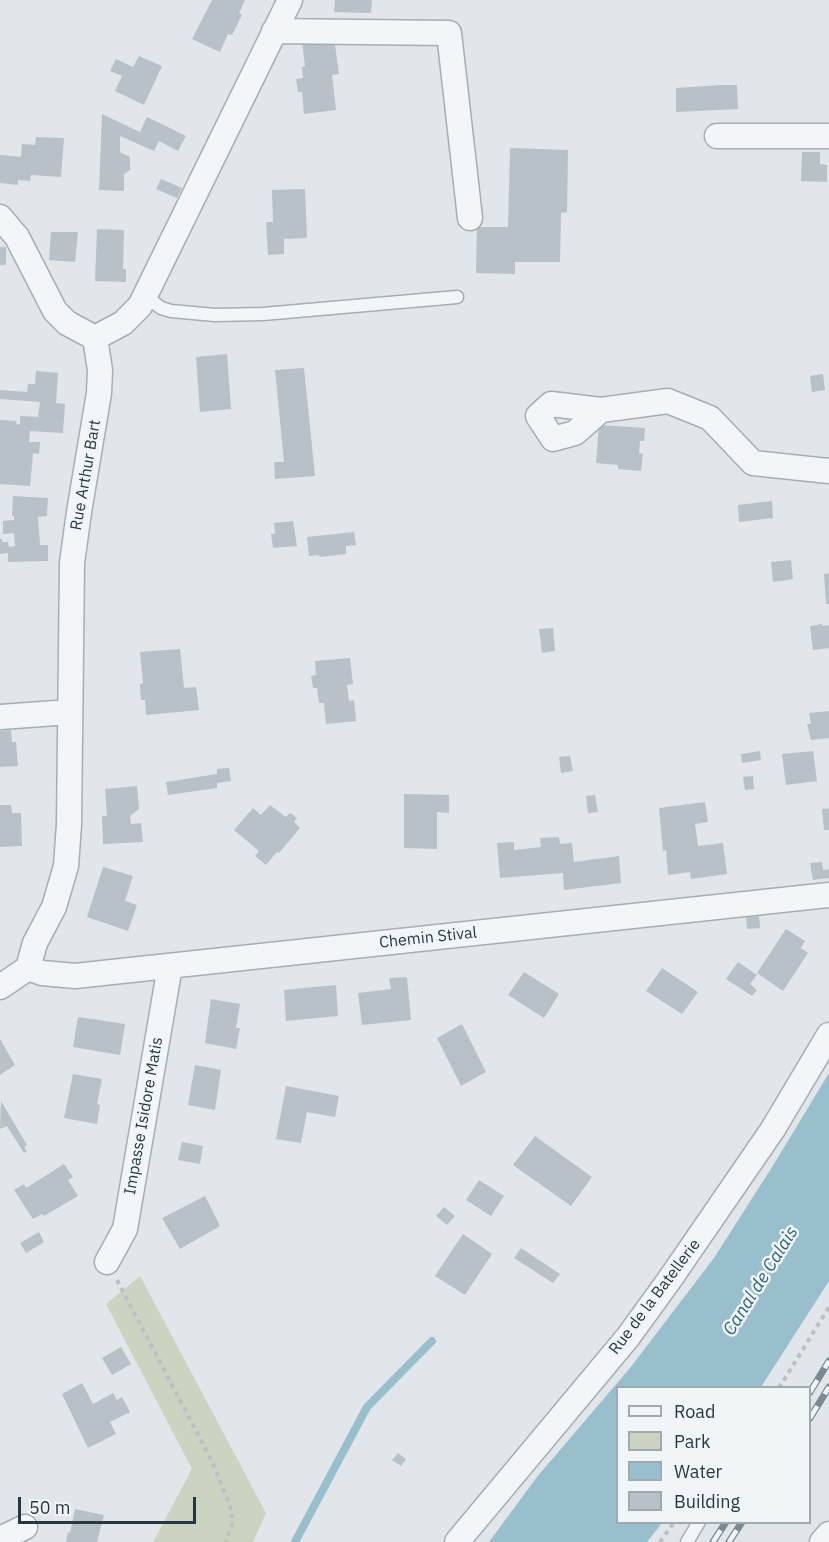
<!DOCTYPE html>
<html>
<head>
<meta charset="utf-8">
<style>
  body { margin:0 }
  #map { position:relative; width:829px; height:1542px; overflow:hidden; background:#e0e6ea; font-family:"IBM Plex Sans",sans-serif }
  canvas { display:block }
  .legend { position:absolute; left:616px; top:1386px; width:195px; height:138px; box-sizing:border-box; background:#f0f5f7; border:2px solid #a0a9af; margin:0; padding:8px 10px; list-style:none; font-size:18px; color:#283842 }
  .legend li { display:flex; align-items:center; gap:12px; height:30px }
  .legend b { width:30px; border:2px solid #a0a9af }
  .scale { position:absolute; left:18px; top:1497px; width:178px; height:27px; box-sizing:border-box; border:3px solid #283842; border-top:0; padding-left:8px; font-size:18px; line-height:21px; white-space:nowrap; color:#283842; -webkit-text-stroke:4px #f0f5f7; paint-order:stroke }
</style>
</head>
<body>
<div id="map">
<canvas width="829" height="1542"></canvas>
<ul class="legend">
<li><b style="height:8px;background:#f3f6f8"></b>Road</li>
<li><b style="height:16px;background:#cad4c1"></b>Park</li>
<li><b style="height:16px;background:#99becc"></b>Water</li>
<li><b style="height:16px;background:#b7c1c7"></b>Building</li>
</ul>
<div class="scale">50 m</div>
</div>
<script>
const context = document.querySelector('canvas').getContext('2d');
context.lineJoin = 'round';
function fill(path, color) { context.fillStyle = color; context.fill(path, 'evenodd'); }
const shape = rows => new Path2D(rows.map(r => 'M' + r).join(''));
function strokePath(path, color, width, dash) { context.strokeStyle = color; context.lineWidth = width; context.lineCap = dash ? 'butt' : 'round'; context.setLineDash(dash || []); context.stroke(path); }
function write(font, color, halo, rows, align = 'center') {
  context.font = font + ' "IBM Plex Sans",sans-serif'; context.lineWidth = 5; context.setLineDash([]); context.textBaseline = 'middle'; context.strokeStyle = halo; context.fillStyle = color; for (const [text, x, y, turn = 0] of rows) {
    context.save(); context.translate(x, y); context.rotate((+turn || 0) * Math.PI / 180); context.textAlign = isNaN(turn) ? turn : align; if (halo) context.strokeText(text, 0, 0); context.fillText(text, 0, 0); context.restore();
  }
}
const green = shape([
  [140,1276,266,1513,253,1542,153,1542,192,1469,106,1304]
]);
const water = shape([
  [829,1073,829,1281,761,1387,618,1388,618,1522,662,1523,647,1542,489,1542,537,1477,630,1368,714,1258,774,1164]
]);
const stream = shape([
  [295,1542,367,1407,432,1341]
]);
const building = shape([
  [212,0,245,0,239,13,242,15,232,35,228,34,220,52,192,39],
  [335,0,372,0,371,13,334,12],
  [334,37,339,74,332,75,336,110,304,114,302,92,298,92,296,79,303,78,302,67,305,66,302,41],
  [139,56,162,66,144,105,115,91,122,76,110,71,116,59,133,67],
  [722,85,737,85,738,109,676,112,676,88],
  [102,114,140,132,147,117,186,136,178,151,159,141,154,151,120,136,120,152,130,157,130,170,124,174,124,191,99,190],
  [36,137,64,138,61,177,31,175,30,181,18,180,18,185,0,183,0,155,21,157,22,144,35,145],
  [510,148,568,150,567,212,561,213,560,262,515,262,515,274,476,273,477,227,508,227],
  [802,152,820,152,820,164,827,165,827,182,801,181],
  [161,179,182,188,177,198,156,189],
  [305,189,307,238,284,239,284,254,268,255,266,222,273,222,272,190],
  [97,229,124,230,123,269,126,269,126,282,95,281],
  [51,232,78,232,75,262,49,260],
  [0,247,6,247,6,265,0,265],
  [227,354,231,409,200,412,196,357],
  [304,368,315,476,275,479,274,462,284,462,275,370],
  [36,371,58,373,56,403,65,404,63,433,30,431,29,442,40,442,39,454,33,453,30,486,0,484,0,420,16,421,17,425,20,424,20,416,38,417,40,402,0,399,0,390,27,392,28,384,35,384],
  [823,374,825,390,812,392,810,376],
  [599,425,645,428,644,441,640,441,639,453,643,454,641,471,618,469,618,465,596,463],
  [13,496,48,498,47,516,38,517,40,545,48,545,48,561,8,562,8,553,0,554,0,539,2,539,2,542,8,542,9,547,15,546,14,533,3,534,3,521,14,520,14,516,12,516],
  [772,501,773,518,739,522,738,505],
  [293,521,297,546,273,548,271,534,275,534,274,523],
  [354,532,356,545,346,546,346,554,320,557,319,555,309,556,307,537],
  [791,560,793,579,773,582,771,562],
  [829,573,829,604,826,604,824,574],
  [822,624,822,626,829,625,829,648,813,650,810,626],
  [553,628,555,651,542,653,539,629],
  [180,649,184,688,196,687,199,710,146,715,145,700,141,700,140,684,143,683,140,652],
  [350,658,353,684,347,685,349,701,354,700,356,721,326,724,324,703,319,703,317,688,313,688,311,676,316,675,315,661],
  [829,711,829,738,811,740,807,724,811,724,809,713],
  [11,730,12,742,16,742,18,766,0,767,0,731],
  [760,751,761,760,742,763,741,754],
  [813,751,817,781,786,785,782,754],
  [570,756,573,771,561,773,559,757],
  [229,768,231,781,217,783,217,788,168,795,166,782,217,774,217,769],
  [753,776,754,789,745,790,743,777],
  [137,786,139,809,130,816,131,824,141,823,143,842,103,844,102,816,107,816,105,789],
  [404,794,449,795,449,813,437,812,437,849,404,848],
  [595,795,598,812,588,813,586,796],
  [705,802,708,822,695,824,698,846,723,843,727,874,691,879,690,872,668,875,666,850,663,851,659,808],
  [0,805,11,805,12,813,21,813,22,846,0,847],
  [270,805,286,817,290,813,297,818,294,822,300,828,279,853,277,852,266,865,255,856,259,851,234,830,253,808,261,815],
  [829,808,829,830,824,830,822,809],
  [559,837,560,844,572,843,574,862,619,856,621,883,564,890,563,873,500,878,497,843,514,842,514,850,541,847,540,838],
  [822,862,823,870,829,869,829,878,813,880,810,863],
  [103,867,133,876,125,901,137,905,128,931,87,917],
  [759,916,760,928,747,929,746,917],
  [786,929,805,941,801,948,808,953,783,991,757,973],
  [738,962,757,975,750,984,757,990,752,996,726,979],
  [662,968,698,992,682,1014,646,991],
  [524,972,559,994,544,1018,508,995],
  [407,977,411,1020,362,1025,358,993,391,989,389,978],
  [336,985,338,1016,286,1021,284,990],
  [211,999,240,1004,236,1028,240,1028,236,1049,205,1043],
  [78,1017,125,1024,120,1055,73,1047],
  [462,1024,486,1072,461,1086,437,1038],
  [0,1039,15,1065,0,1075],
  [195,1065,221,1070,215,1110,188,1105],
  [73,1074,102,1079,97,1104,100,1105,97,1124,64,1118],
  [286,1086,339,1096,335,1117,307,1112,301,1143,276,1139],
  [1,1101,27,1145,24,1147,27,1151,24,1153,7,1126,0,1129],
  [535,1136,592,1177,571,1206,513,1165],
  [182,1142,203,1146,200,1164,178,1160],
  [64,1164,73,1177,68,1180,78,1196,44,1216,42,1214,33,1219,14,1190,24,1184,26,1188],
  [479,1180,504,1196,491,1216,466,1200],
  [205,1196,220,1226,180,1249,162,1218],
  [444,1207,455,1216,447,1225,436,1216],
  [39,1232,44,1242,26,1253,20,1243],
  [463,1234,492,1254,465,1295,435,1276],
  [521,1248,560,1274,553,1283,514,1258],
  [121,1347,131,1364,112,1375,102,1358],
  [82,1383,93,1404,113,1393,117,1400,122,1397,130,1412,110,1422,116,1434,88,1448,62,1394],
  [398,1453,406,1459,401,1466,392,1460],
  [75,1509,104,1515,97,1542,66,1542,68,1532,70,1533]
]);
const path = shape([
  [117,1280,212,1461,230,1506,233,1522,226,1542],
  [779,1388,829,1307],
  [660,1542,674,1522]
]);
const lane = shape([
  [147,291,152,301,161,308,171,311,215,315,263,314,457,297],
  [687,1542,699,1522]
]);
const street = shape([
  [274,31,449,33,470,218],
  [717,136,829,136],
  [0,217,17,237,55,311,67,323,95,338],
  [95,338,123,323,140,306,290,0],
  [601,410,575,433,553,439,538,416,551,404,601,410,668,401,710,418,753,463,829,471],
  [0,717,70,712],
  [28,968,42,973,75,976,829,895],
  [0,987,28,968,35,943,54,907,66,866,69,825,72,563,79,512,99,393,100,370,95,338],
  [107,1262,125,1229,170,966],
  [0,1539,25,1527],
  [457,1542,628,1337,670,1279,773,1129,829,1035],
  [822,1542,829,1534]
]);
const rail = shape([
  [810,1392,829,1361],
  [810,1418,829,1387],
  [713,1542,726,1522],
  [729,1542,742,1522]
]);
const streetNames = [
  ["Rue Arthur Bart",86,475,-80],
  ["Chemin Stival",428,938,-6],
  ["Impasse Isidore Matis",144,1116,-80],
  ["Rue de la Batellerie",655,1297,-53]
];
const waterNames = [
  ["Canal de Calais",761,1281,-58]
];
fill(green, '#cad4c1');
fill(water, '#99becc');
strokePath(stream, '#99becc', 8);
fill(building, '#b7c1c7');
strokePath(lane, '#a5aeb4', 15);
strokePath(street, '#a5aeb4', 27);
strokePath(path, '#bac1c5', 4, [4.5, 4.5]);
strokePath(lane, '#f3f6f8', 12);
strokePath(street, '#f3f6f8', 24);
strokePath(rail, '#798a94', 7);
strokePath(rail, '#f0f5f7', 4.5, [14]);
write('16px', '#283842', '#f0f5f7', streetNames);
write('italic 18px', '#306278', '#f0f5f7', waterNames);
</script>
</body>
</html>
